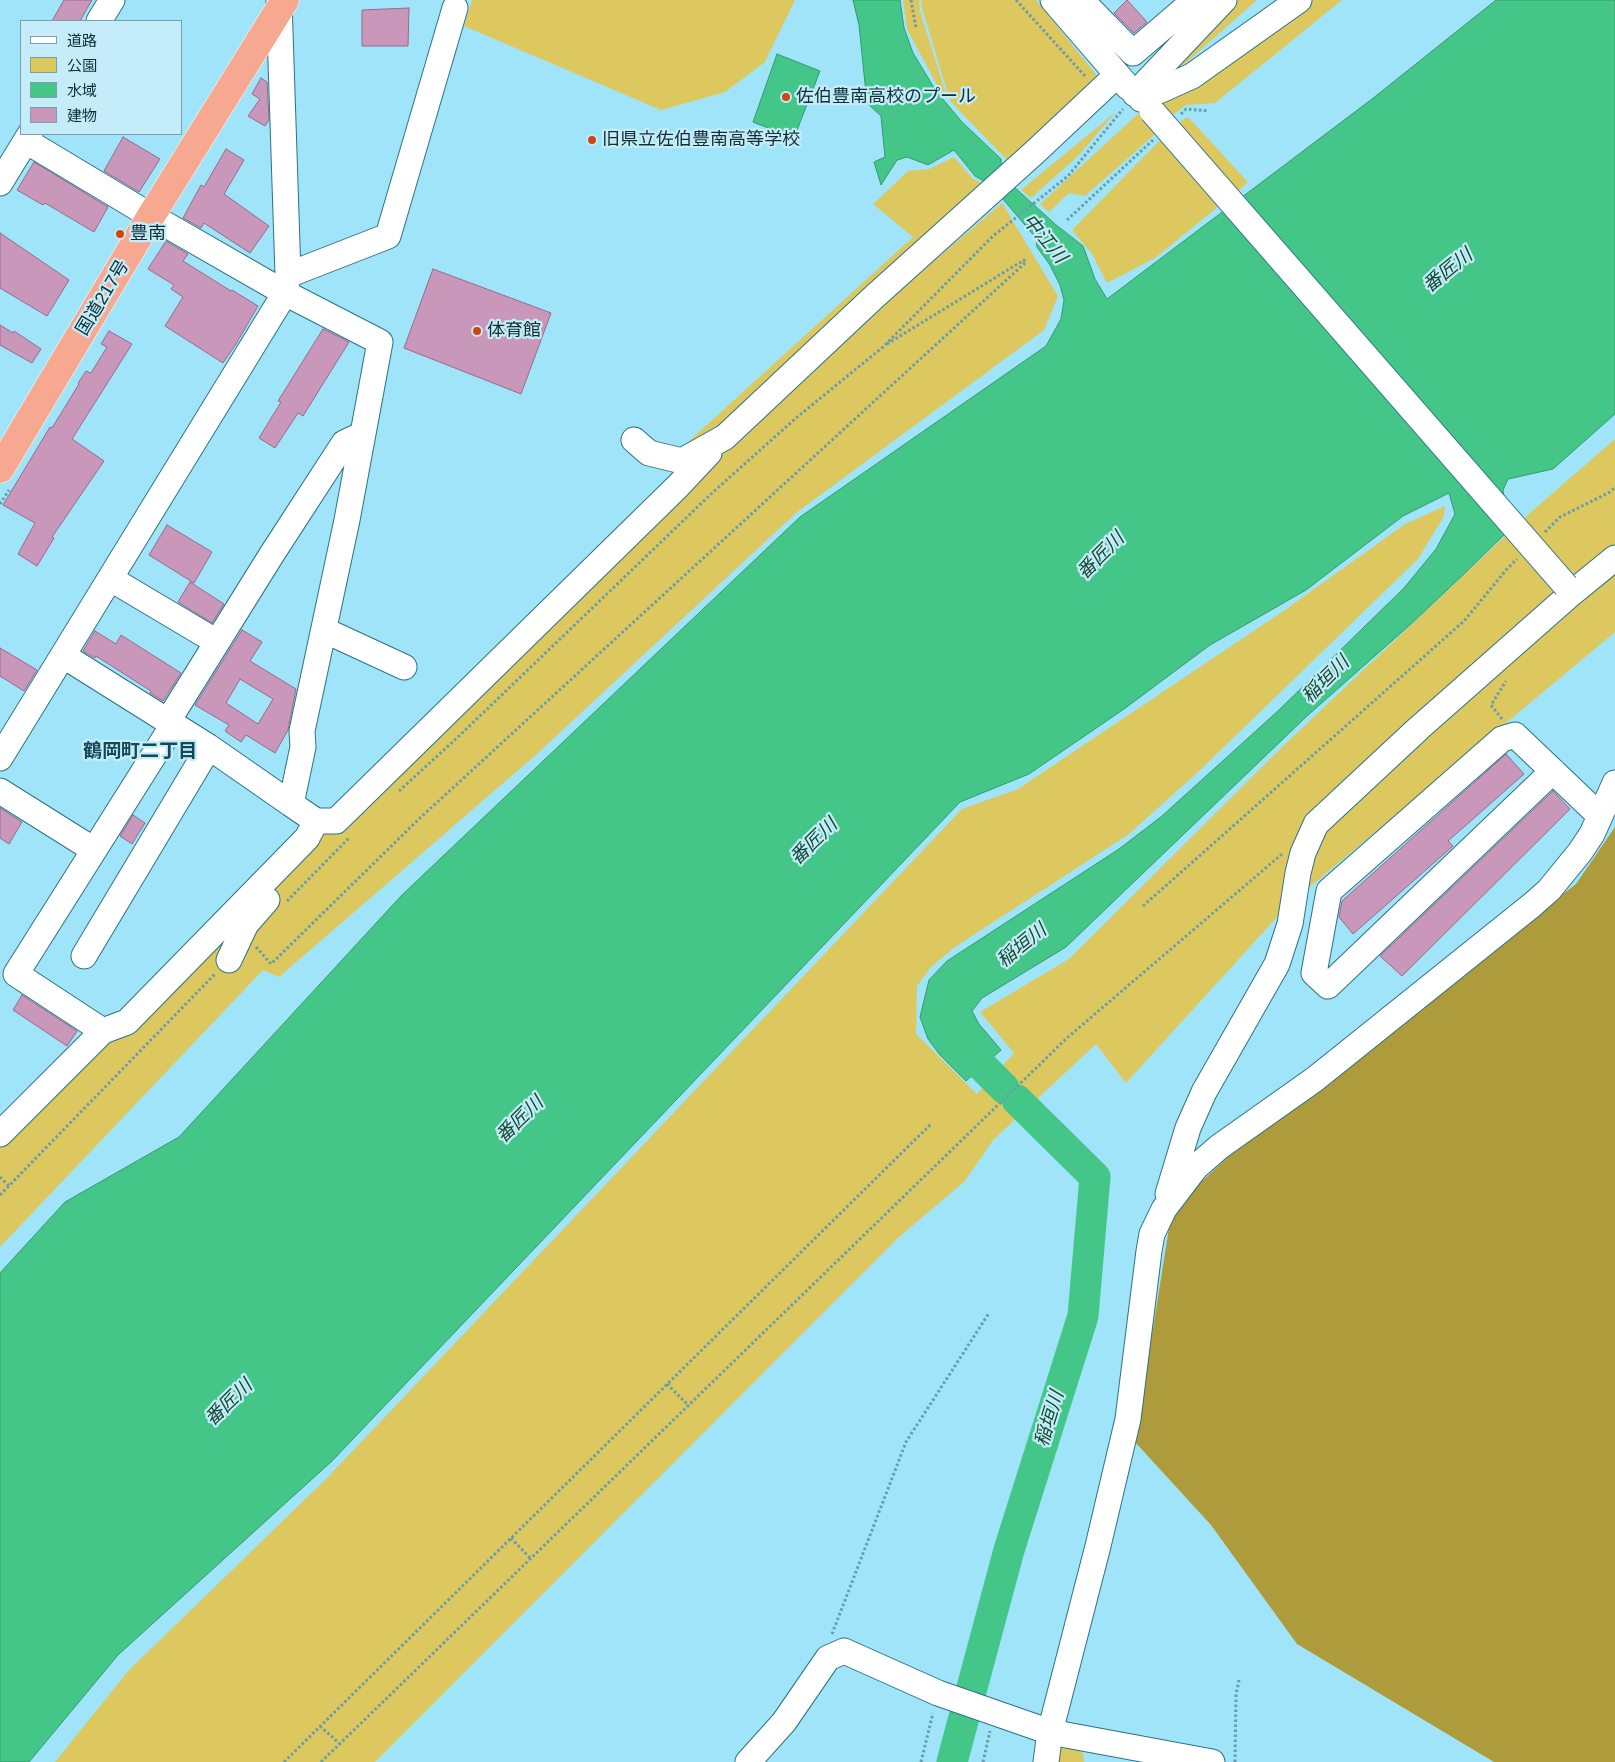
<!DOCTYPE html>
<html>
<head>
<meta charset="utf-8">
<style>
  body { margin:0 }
  #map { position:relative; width:1615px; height:1762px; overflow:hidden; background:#9fe4f9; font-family:Helvetica,"Noto Sans JP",sans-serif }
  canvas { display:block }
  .legend { position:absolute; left:20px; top:20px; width:162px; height:115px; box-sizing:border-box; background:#c4ecf9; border:1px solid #7ca0ab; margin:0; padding:6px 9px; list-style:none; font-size:15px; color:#112e36 }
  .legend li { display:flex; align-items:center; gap:10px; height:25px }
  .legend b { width:25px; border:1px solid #7ca0ab }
</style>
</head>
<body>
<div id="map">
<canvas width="1615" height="1762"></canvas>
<ul class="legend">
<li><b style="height:6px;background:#fff"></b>道路</li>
<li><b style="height:14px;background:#ddc85f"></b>公園</li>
<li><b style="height:14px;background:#44c688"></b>水域</li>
<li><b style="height:14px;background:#c997b9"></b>建物</li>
</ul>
</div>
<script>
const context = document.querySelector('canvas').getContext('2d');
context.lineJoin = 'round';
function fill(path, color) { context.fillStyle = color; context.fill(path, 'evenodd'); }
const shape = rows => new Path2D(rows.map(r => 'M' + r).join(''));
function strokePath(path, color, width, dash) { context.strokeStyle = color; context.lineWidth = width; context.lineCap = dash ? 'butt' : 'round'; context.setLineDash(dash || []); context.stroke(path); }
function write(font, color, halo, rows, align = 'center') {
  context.font = font + ' Helvetica,"Noto Sans JP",sans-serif'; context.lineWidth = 4.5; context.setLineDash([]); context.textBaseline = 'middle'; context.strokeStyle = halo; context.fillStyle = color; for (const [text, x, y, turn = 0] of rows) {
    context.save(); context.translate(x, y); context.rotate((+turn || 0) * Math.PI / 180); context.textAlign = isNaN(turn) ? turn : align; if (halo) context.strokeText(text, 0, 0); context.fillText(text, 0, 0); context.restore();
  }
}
const green = shape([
  [472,0,795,0,765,62,725,92,661,110,464,26],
  [903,0,919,0,920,11,947,97,937,85,907,29],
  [921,0,1036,0,1098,77,1010,163,950,101,922,8],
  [1234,0,1257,0,1171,76,1165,75],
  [1311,0,1342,0,1215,103,1186,105,1170,117,1160,104],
  [1117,111,1078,156,1031,198,1021,190],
  [1140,112,1148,112,1162,128,1085,196,1069,193,1049,212,1040,204],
  [1188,117,1248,182,1236,193,1174,125],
  [1166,134,1225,201,1155,258,1107,283,1092,254,1072,230],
  [954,157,973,179,988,186,722,428,676,453,913,237,873,204,908,171,929,169],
  [1002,203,1058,296,1044,330,796,513,538,753,279,977,263,970,0,1247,0,1145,101,1043,684,489,892,297],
  [1615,439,1615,632,1288,905,1126,1083,1096,1044,993,1140,965,1181,899,1237,375,1762,55,1762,129,1670,326,1479,962,809,1018,789,1282,612,1405,524,1445,506,1444,516,1418,559,1197,773,1129,834,955,947,931,967,917,986,916,1034,977,1094,1014,1053,980,1012,1069,959,1282,747,1523,519],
  [1059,1741,1081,1745,1084,1762,1054,1762]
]);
const forest = shape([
  [1615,827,1615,1762,1494,1762,1297,1644,1211,1525,1135,1442,1172,1209,1258,1129,1576,884]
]);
const water = shape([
  [853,0,900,0,904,28,913,53,936,91,962,122,1001,159,1002,176,1055,224,1083,246,1095,279,1107,299,1372,99,1496,0,1615,0,1615,414,1553,469,1508,479,1503,490,1509,530,1466,572,1411,624,1307,716,1066,947,982,998,972,1011,979,1024,1001,1050,966,1081,940,1055,928,1039,920,1017,929,980,947,961,1119,849,1162,816,1279,710,1404,588,1436,549,1455,514,1449,493,1403,516,1306,590,1210,645,1124,709,1029,774,960,802,332,1461,118,1655,29,1762,0,1762,0,1273,65,1202,179,1137,402,895,800,517,1046,346,1061,319,1064,300,1060,285,1050,265,1037,247,1036,238,991,185,975,176,954,150,928,165,907,157,897,160,881,185,874,162,885,157,881,116,867,103,859,25,853,0],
  [777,54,820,71,794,138,753,122,777,54]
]);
const river = shape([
  [962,1031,967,1051,1004,1088],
  [952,1762,1009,1550,1083,1316,1095,1177,1017,1100]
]);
const building = shape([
  [64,0,92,0,80,21,52,21,64,0],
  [1127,0,1147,22,1134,33,1114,13,1127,0],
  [409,8,408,46,362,46,362,10,409,8],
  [261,78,267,82,269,120,265,126,248,116,260,99,252,94,261,78],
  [123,137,160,159,139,192,104,171,123,137],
  [226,149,244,160,224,194,269,226,250,253,204,223,201,228,183,218,201,185,204,187,226,149],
  [34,162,108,207,94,232,45,203,43,205,17,190,34,162],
  [0,233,69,280,47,316,0,288,0,233],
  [166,241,188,254,183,261,231,291,232,290,258,306,236,344,223,363,165,326,183,297,171,289,174,285,148,269,166,241],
  [433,269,551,313,521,394,404,348,433,269],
  [0,325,13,333,14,331,41,349,32,363,0,345,0,325],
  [323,329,349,342,303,416,298,413,275,448,259,438,281,402,278,401,323,329],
  [109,331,132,344,72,439,104,461,52,537,54,538,37,566,18,554,35,523,3,505,50,427,52,428,79,384,78,383,86,371,91,373,107,347,101,344,109,331],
  [167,525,212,552,194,583,149,555,167,525],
  [190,582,224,604,212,623,178,602,190,582],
  [242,630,262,642,250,661,296,689,288,730,275,753,246,735,241,742,225,731,229,725,195,705,242,630],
  [240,679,273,699,258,724,226,703,240,679],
  [95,631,116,644,121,635,181,673,163,701,150,693,151,691,121,672,96,656,95,658,83,651,95,631],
  [0,648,37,670,24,691,0,676,0,648],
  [1506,754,1524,774,1448,841,1453,846,1353,934,1339,917,1342,901,1506,754],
  [1553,791,1570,809,1402,976,1380,956,1553,791],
  [0,808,22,822,9,844,0,838,0,808],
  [133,815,145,823,132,844,120,836,133,815],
  [22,995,77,1031,67,1046,13,1010,22,995]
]);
const path = shape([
  [911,0,916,28],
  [1016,0,1085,76,1084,77],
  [1181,114,1186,109,1209,111],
  [1067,220,1153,140],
  [887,344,1024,260,1025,263],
  [0,504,9,490],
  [1545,532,1560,517,1610,492,1615,487],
  [1502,719,1491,705,1506,681],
  [399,791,458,737,711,494,796,418,883,347,993,236,1068,176,1123,109],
  [287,901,349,838],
  [1143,906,1464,621,1507,569,1517,559],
  [256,947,271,964,420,818,1025,263],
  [0,1177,9,1186],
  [0,1195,216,973],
  [667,1384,689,1406],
  [511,1538,531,1559],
  [832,1634,906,1442,989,1313],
  [320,1726,340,1744],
  [284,1762,931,1124],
  [321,1762,1067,1038,1282,854],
  [921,1762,933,1713],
  [983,1762,990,1731],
  [1235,1762,1236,1695,1239,1680]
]);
const minor = shape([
  [1053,0,1128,87],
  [1081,0,1133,53,1195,0],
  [99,21,112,0],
  [1135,94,1224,0],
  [1141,99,1192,76,1299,0],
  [26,141,151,216,285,293,380,342,347,520,302,731,303,747,291,804,209,747,64,656],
  [0,183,30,134],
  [288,275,388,236,455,8],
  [634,440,649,453,682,461,725,437,874,297,1035,152,1117,75],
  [111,579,217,642],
  [324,630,404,667],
  [168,721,272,554,344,443,363,434],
  [0,758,285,293,288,275,279,1],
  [1553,771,1328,986,1314,973,1329,891,1502,739,1515,735,1600,816],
  [0,791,94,850],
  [291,804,316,821,336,821,678,486,709,453],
  [84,956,209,747],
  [229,960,246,924,267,900],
  [103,1031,16,974,173,725],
  [0,1134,103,1031,127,1022,307,838,316,821],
  [1168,1194,1188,1128,1204,1092,1277,964,1290,924,1298,873,1303,853,1316,824,1419,728,1572,593,1615,558],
  [748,1762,784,1722,828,1658,844,1651,938,1693,1050,1732,1212,1762],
  [1046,1762,1050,1732,1098,1546,1128,1419,1149,1251,1152,1234,1164,1209,1196,1167,1219,1147,1315,1079,1532,905,1549,890,1580,852,1592,834,1615,783]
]);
const highway = shape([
  [0,469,151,216,285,0]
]);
const minorBridge = shape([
  [1152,111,1566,586]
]);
const markers = [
  [786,97,5,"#ce4710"],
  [592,140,5,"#ce4710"],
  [120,234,5,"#ce4710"],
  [477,331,5,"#ce4710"]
];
const poiNames = [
  ["佐伯豊南高校のプール",796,97],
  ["旧県立佐伯豊南高等学校",602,140],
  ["豊南",130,234],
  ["体育館",487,331]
];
const streetNames = [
  ["国道217号",103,298,-59]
];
const waterNames = [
  ["中江川",1044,239,50],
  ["番匠川",1448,271,-39],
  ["番匠川",1101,556,-45],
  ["稲垣川",1326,680,-45],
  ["番匠川",814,842,-44],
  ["稲垣川",1022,946,-39],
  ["番匠川",520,1120,-44],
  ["番匠川",229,1403,-44],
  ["稲垣川",1050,1419,-73]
];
const neighbourhoodNames = [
  ["鶴岡町二丁目",140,752]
];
fill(green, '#ddc85f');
fill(forest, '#ad9b3c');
fill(water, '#44c688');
strokePath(water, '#35986f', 1);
strokePath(river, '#44c688', 31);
fill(building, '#c997b9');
strokePath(building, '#986989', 1);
strokePath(minor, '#2c7285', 27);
strokePath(highway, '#fff', 29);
strokePath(path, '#679cac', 3, [2.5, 2.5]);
strokePath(minor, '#fff', 25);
strokePath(highway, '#f6a990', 28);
strokePath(minorBridge, '#2c7285', 27, []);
strokePath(minorBridge, '#fff', 25);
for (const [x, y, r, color] of markers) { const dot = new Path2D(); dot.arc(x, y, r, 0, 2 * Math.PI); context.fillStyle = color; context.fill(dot); strokePath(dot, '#c4ecf9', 2); }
write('18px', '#112e36', '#c4ecf9', poiNames, 'left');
write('18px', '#112e36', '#c4ecf9', streetNames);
write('italic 19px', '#14482f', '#c4ecf9', waterNames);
write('bold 19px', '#134a58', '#c4ecf9', neighbourhoodNames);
</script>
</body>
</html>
